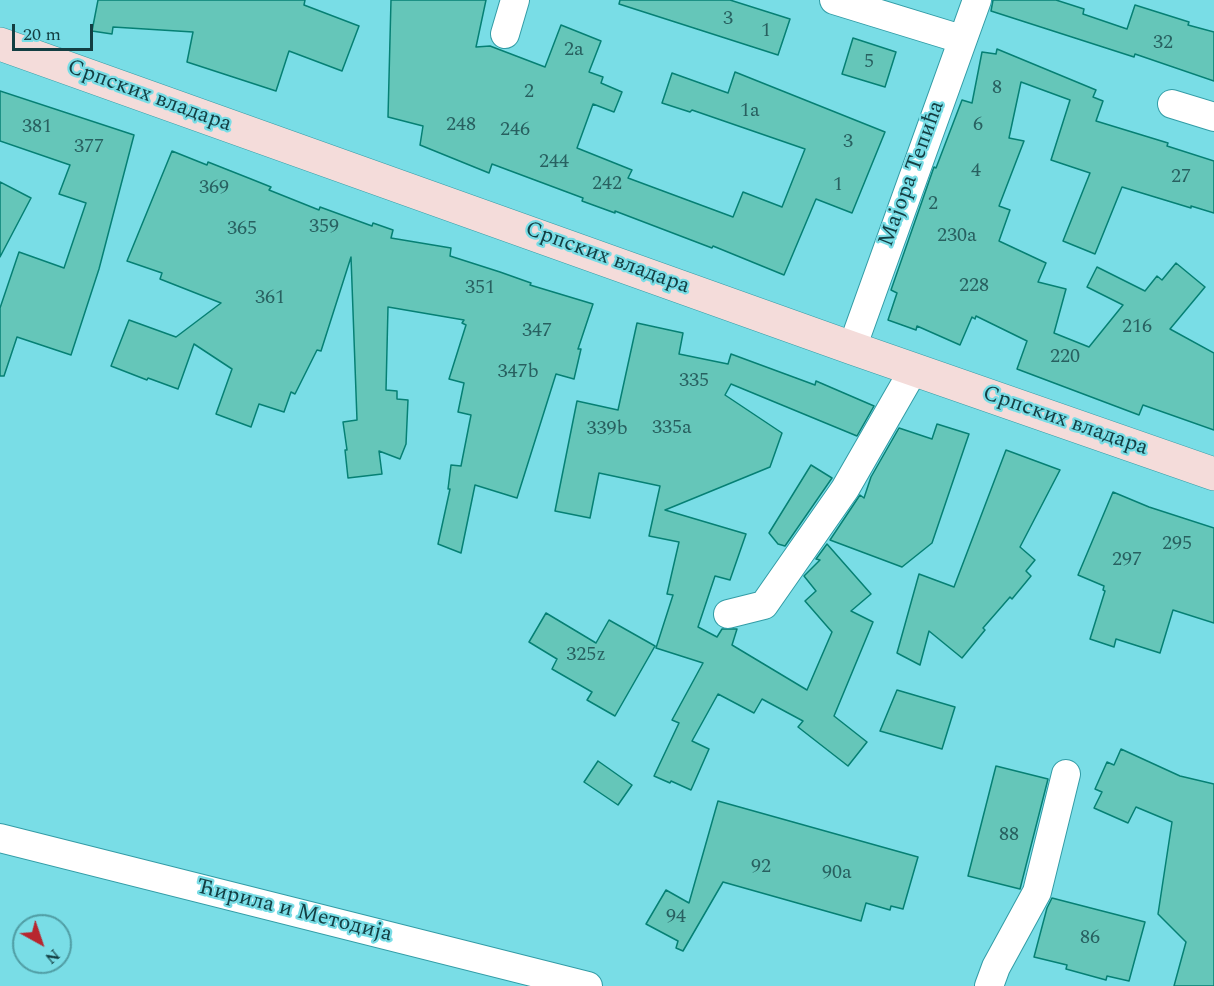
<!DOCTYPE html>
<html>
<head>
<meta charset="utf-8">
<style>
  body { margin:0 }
  #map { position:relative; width:1214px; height:986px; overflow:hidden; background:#79dde6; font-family:Spectral,serif }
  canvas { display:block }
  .north { position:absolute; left:12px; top:914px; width:60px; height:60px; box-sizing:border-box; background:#79dde6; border:2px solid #509da4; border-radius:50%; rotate:140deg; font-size:16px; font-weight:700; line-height:24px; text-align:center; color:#133e42 }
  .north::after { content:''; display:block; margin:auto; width:21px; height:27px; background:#b7262f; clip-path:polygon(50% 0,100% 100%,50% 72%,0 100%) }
  .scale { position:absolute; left:12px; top:24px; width:81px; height:27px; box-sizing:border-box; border:3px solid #133e42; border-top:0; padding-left:8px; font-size:18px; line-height:21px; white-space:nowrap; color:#133e42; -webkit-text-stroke:4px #79dde6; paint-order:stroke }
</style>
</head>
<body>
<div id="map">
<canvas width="1214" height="986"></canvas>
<div class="north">N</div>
<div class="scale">20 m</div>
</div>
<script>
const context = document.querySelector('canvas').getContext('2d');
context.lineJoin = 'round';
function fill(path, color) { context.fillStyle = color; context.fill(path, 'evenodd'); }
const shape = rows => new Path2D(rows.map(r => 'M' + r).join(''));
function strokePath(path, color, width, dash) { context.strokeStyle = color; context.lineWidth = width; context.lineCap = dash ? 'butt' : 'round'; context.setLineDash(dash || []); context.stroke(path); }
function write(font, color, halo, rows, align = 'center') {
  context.font = font + ' Spectral,serif'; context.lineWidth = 4.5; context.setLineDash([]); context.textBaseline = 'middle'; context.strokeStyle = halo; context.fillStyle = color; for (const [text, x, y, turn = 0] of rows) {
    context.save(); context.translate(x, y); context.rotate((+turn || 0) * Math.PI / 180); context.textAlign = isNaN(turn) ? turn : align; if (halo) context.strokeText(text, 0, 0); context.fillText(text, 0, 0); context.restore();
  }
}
const building = shape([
  [98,0,305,0,304,5,359,26,342,71,289,51,276,91,187,62,193,32,113,27,112,34,92,31,98,0],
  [391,0,486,0,476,47,490,46,545,67,561,25,601,41,589,72,603,77,601,83,622,92,614,112,593,104,577,148,632,170,628,178,733,217,743,192,782,207,805,149,692,110,690,112,662,103,672,73,728,93,735,72,885,132,852,213,816,199,784,275,713,246,712,248,615,211,615,213,582,201,583,198,492,164,489,173,420,145,423,126,388,117,391,0],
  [620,0,730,0,790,19,778,55,619,4,620,0],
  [993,0,1056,0,1084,9,1083,14,1127,29,1135,5,1189,22,1188,25,1214,32,1214,81,1135,54,1134,57,991,11,993,0],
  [853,38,896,52,885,87,842,74,853,38],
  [997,49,1096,90,1093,97,1103,101,1096,121,1168,143,1167,146,1214,161,1214,213,1191,206,1191,208,1122,187,1095,254,1063,241,1090,173,1051,160,1070,100,1021,82,1009,138,1024,141,999,206,1010,210,999,241,1046,263,1038,282,1066,289,1054,333,1089,347,1123,305,1087,287,1097,267,1145,291,1157,276,1162,280,1176,263,1205,287,1170,329,1214,353,1214,430,1143,405,1139,415,1017,369,1027,341,976,316,975,319,972,317,960,345,917,326,916,330,888,320,897,293,891,290,934,167,936,168,962,100,972,103,982,52,996,54,997,49],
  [0,91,134,135,99,269,71,355,17,337,4,376,0,376,0,308,19,252,64,268,86,203,59,194,70,165,0,141,0,91],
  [172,151,207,165,208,162,251,179,271,187,269,190,319,210,320,207,372,226,373,223,393,230,391,238,451,248,450,256,500,272,531,283,530,285,593,304,578,349,581,349,574,379,556,374,517,498,475,485,461,553,438,544,450,489,448,489,451,465,461,466,471,415,458,412,464,383,449,379,466,325,462,323,464,320,388,307,386,390,397,391,397,399,408,400,406,444,400,459,379,451,382,474,348,478,345,450,347,450,343,422,357,420,351,257,321,351,317,350,295,394,291,392,284,412,259,404,251,427,216,414,232,369,194,344,178,389,148,378,147,380,111,366,129,320,176,337,221,303,160,279,162,273,127,261,172,151],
  [0,182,31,198,0,257,0,182],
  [637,323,683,333,679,354,728,364,731,354,815,385,816,381,874,406,857,436,731,384,725,395,782,433,770,467,665,510,746,534,730,580,715,576,698,627,717,637,722,629,737,629,732,645,807,690,832,632,805,601,816,591,804,576,820,560,816,559,827,544,871,594,851,611,873,622,834,716,867,742,848,766,798,727,803,721,762,699,754,713,718,694,692,741,709,749,691,790,671,781,670,783,654,776,679,723,672,720,703,663,656,648,673,595,667,594,679,542,649,536,660,486,599,473,590,518,555,511,577,401,618,410,637,323],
  [937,424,969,434,932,543,902,567,830,540,860,495,864,498,871,477,899,428,932,439,937,424],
  [1006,450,1060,470,1020,547,1035,560,1026,571,1031,576,1012,599,1010,597,983,628,985,630,962,658,929,631,920,665,897,653,919,574,954,587,1006,450],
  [811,465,832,478,785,546,778,544,769,533,811,465],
  [1113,492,1149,507,1214,528,1214,623,1173,610,1160,653,1116,639,1114,647,1090,639,1105,591,1103,590,1104,586,1078,575,1113,492],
  [546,613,596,643,609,620,655,646,615,716,587,700,592,692,552,669,557,659,529,642,546,613],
  [897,690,955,707,942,749,880,731,897,690],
  [1121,749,1180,776,1214,784,1214,986,1174,986,1186,942,1158,914,1172,822,1136,807,1128,823,1094,808,1102,792,1095,789,1107,762,1114,765,1121,749],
  [598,761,632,785,618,805,584,782,598,761],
  [996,766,1048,779,1020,889,968,876,996,766],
  [718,801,918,857,903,909,891,906,890,910,866,903,861,921,723,882,683,951,676,948,678,941,646,924,666,890,689,903,718,801],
  [1052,898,1145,922,1129,981,1107,976,1106,980,1066,969,1067,965,1034,957,1047,908,1052,898]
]);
const minor = shape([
  [834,0,961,39],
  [505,34,515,0],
  [1172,104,1214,117],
  [852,348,977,0],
  [728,614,764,605,845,489,914,369],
  [0,838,588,986],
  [989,986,996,967,1037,892,1066,774]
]);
const secondary = shape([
  [0,44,852,348,1214,474]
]);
const numberNames = [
  ["3",728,20],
  ["1",766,32],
  ["32",1163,44],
  ["2a",574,51],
  ["5",869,63],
  ["8",997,89],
  ["2",529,93],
  ["1a",750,112],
  ["248",461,126],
  ["6",978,126],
  ["381",37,128],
  ["246",515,131],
  ["3",848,143],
  ["377",89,148],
  ["244",554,163],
  ["4",976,172],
  ["27",1181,178],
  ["242",607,185],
  ["1",838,186],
  ["369",214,189],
  ["2",933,205],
  ["359",324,228],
  ["365",242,230],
  ["230a",957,237],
  ["228",974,287],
  ["351",480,289],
  ["361",270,299],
  ["216",1137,328],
  ["347",537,332],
  ["220",1065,358],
  ["347b",518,373],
  ["335",694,382],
  ["335a",672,429],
  ["339b",607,430],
  ["295",1177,545],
  ["297",1127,561],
  ["325z",586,656],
  ["88",1009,836],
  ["92",761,868],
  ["90a",837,874],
  ["94",676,918],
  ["86",1090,939]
];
const streetNames = [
  ["Српских владара",149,97,20],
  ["Мајора Тепића",913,174,-70],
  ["Српских владара",607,259,20],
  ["Српских владара",1065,422,19],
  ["Ћирила и Методија",294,912,14]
];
fill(building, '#65c6b9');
strokePath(building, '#068074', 1.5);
strokePath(minor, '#329ca6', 30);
strokePath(secondary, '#329ca6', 34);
strokePath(minor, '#fff', 28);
strokePath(secondary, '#f4dcda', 33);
write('20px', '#286060', null, numberNames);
write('22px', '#133e42', '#79dde6', streetNames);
</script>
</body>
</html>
